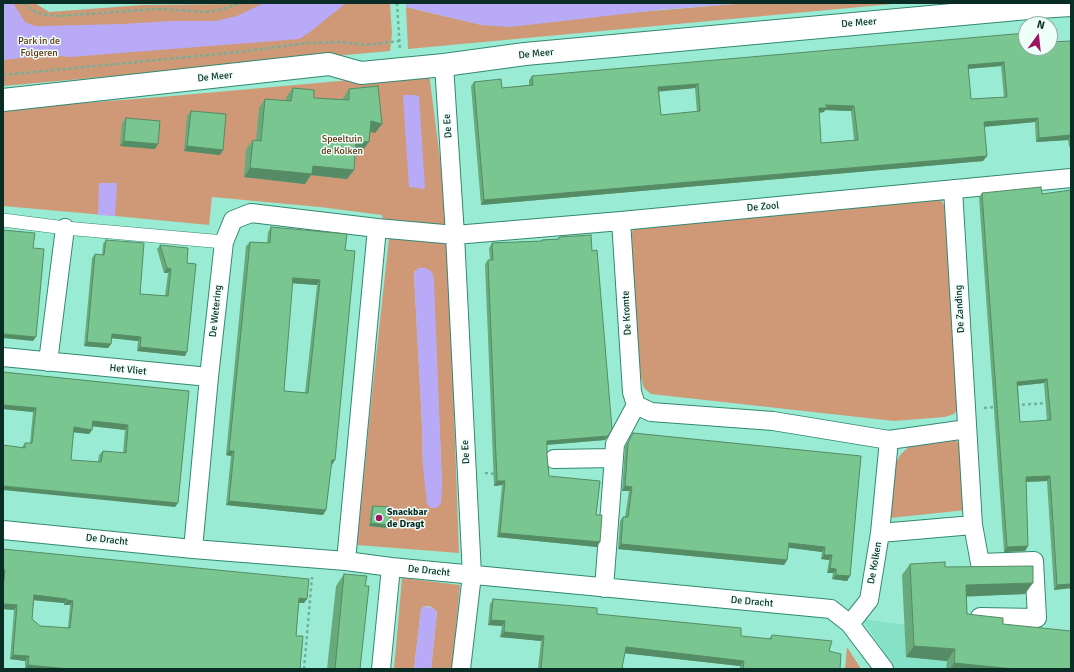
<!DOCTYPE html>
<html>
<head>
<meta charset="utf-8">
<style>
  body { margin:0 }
  #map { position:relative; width:1074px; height:672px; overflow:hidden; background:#99ecd3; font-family:Signika,sans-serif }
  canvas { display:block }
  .frame { position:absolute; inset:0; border:4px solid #092d24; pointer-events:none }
  .north { position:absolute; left:1018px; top:16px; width:40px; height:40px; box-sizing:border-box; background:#eefef8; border:1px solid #92aaa3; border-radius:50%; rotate:15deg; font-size:11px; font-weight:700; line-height:16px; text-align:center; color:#092d24 }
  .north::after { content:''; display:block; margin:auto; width:14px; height:18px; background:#9d1462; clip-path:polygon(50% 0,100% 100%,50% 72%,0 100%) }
</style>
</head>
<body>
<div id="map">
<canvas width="1074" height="672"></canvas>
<div class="frame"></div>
<div class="north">N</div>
</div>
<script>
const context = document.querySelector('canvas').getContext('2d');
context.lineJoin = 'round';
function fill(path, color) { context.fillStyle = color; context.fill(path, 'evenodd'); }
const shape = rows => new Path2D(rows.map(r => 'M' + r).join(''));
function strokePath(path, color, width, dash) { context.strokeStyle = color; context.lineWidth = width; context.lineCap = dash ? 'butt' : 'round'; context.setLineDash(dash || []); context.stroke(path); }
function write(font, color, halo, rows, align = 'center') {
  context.font = font + ' Signika,sans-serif'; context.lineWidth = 3; context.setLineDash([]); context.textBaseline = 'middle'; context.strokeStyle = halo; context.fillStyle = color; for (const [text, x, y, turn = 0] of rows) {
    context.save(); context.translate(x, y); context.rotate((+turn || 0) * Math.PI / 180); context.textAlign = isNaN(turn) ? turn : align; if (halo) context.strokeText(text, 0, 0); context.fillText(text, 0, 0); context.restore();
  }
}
const built = shape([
  [862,619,930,628,1071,669,895,669]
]);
const green = shape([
  [3,3,35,3,49,12,142,5,233,4,235,3,390,3,392,34,390,51,3,86],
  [746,3,903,3,408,49,406,7,482,25],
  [429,73,449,229,383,222,382,215,320,207,212,197,209,225,115,216,3,206,3,109,161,97],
  [936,199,941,200,947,210,958,409,954,414,945,417,894,421,651,394,644,388,641,377,629,235,635,228],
  [389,238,448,243,459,553,357,545,372,394],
  [415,271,433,275,442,486,423,467,422,424,414,274],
  [953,440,963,444,966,510,890,518,894,467,900,455,913,443],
  [402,578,460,585,452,669,431,669,437,612,433,608,429,606,424,606,421,609,414,669,394,669],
  [847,647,858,664,861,669,845,669]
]);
const water = shape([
  [3,3,13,3,25,22,35,26,44,26,122,24,173,21,216,21,237,16,264,3,346,3,310,32,299,39,70,57,49,55,3,60],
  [406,3,746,3,658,10,510,27,482,25,406,7],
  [403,95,414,95,419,96,425,189,409,187],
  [99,183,117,183,115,216,98,215],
  [418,268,425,268,431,271,433,275,434,283,442,486,441,503,437,508,431,508,427,504,423,467,422,424,414,274],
  [424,606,433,608,437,612,431,669,414,669,421,609]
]);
const path = shape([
  [24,3,32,10,41,14,49,15,58,16,157,9,191,11,209,12,226,8,240,3],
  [397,3,400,51],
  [3,75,239,52,307,43,341,42,366,45,399,41],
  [1016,405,1049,403],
  [984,408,997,407],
  [485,473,496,474],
  [304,669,312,577]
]);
const pedestrian = shape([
  [3,220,65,228,224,242]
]);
const minor = shape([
  [444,65,455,235,472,575,461,669],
  [621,221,632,392,636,405,651,412,773,421,889,440,967,429],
  [3,357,209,377],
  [48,362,65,228],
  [554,459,614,458],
  [973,525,980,563,1034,561,1037,618,980,617],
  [3,530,193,549,346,561,391,567,831,609,850,624],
  [880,533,973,525,953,189],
  [193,549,209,377,224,242,233,220,251,213,377,228],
  [346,561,377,228,455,235,621,221,1071,178],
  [604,588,615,444,636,405],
  [381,669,391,567],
  [884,669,850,624,869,600,880,533,889,440]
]);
const tertiary = shape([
  [3,100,329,64,361,73,444,65,525,54,1039,7,1071,5]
]);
const wall = shape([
  [1071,41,1071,147,1069,147,1068,140,1036,142,1035,122,984,127,987,156,983,161,481,205,471,86,474,82,502,88,529,85,529,80,532,76,1026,48],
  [1001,66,1004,97,971,99,968,69],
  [695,88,697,112,661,115,659,91],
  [825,110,851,111,854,140,821,143,819,113,824,112],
  [293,88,314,98,343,100,343,98,349,89,382,124,375,133,370,131,369,142,362,151,355,151,354,170,347,179,311,175,305,184,244,177,246,149,253,140,256,140,259,108,265,99,286,101,286,97],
  [191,111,223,150,220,155,184,151,187,116],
  [126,118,155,149,120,146,122,123],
  [982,193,1042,194,1071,588,1054,590,1047,481,1026,482,1028,546,1025,551,1004,552,979,197],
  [1044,383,1047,421,1020,422,1018,386],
  [271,227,345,250,332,465,331,465,326,510,323,515,226,505,231,456,226,455,246,246,250,242,267,243,268,232],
  [292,283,317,285,305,393,284,391],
  [559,237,605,440,547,445,547,455,549,476,596,515,597,547,497,537,502,485,494,486,485,264,488,260,490,260,489,248,492,243,541,241,542,240,558,239],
  [106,240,140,294,165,296,168,273,164,273,157,249,160,245,187,263,185,356,137,351,138,341,112,338,111,344,108,348,84,346,92,258,95,254,102,255,103,244],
  [3,372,189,391,175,507,22,447,25,443,30,443,33,412,3,409],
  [93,426,125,430,123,453,103,451,99,455,98,462,71,460,73,432,89,434,92,430],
  [633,433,861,456,850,576,847,581,832,579,833,573,827,573,829,560,821,559,822,552,788,548,787,560,784,565,618,549,620,521,623,517,625,517,629,491,622,491,625,447],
  [373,506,388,528,369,526,371,508],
  [3,549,304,603,299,603,296,636,300,669,25,669,25,661,10,659,14,610,3,609],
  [34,600,64,603,64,605,70,605,68,628,40,626,32,619],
  [910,564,945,567,1025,594,967,596,967,614,1003,624,1071,669,946,669,947,661,906,657,902,575],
  [344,574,365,586,360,669,327,669,336,586],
  [493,599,597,614,741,636,769,639,772,635,829,651,840,669,740,669,740,666,625,653,622,668,630,669,538,669,541,641,500,637,502,626,488,625,490,604]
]);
const shadedWall = shape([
  [1004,62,1001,66,965,69,968,65],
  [698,84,695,88,655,92,658,87],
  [826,105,854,106,851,111,825,110,824,112,816,113,819,108],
  [1038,118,1035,122,980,127,984,122],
  [371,121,382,124,375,133,364,130],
  [1071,135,1068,140,1036,142,1039,138],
  [124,141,158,144,155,149,120,146],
  [356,141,369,142,362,151,350,150],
  [187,146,223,150,220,155,184,151],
  [987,156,983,161,481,205,484,200],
  [313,166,354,170,347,179,311,175,305,184,244,177,250,168],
  [167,268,171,269,168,273,164,273],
  [293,278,320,280,317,285,289,283],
  [3,334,36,337,33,341,3,338],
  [112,334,141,337,138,341,109,338],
  [87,342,111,344,108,348,84,346],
  [140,347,187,352,185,356,137,351],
  [1047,379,1044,383,1014,386,1017,382],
  [3,405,36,408,33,412,3,409],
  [93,421,128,425,125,430,90,426],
  [74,427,92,430,89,434,71,432],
  [608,436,605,440,544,445,547,441],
  [229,451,234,451,231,456,226,455],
  [332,460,335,460,332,465,329,465],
  [1050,476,1047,481,1023,482,1026,477],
  [497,481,505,481,502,485,494,486],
  [3,486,178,503,175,507,3,490],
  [625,486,632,487,629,491,622,491],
  [229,501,326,510,323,515,226,505],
  [371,523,389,525,388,528,369,526],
  [500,533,600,542,597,547,497,537],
  [789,543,825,547,822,552,786,547],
  [621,544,787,560,784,565,618,549],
  [1028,546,1025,551,1004,552,1007,547],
  [824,555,832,555,829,560,821,559],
  [830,568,836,569,833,573,827,573],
  [836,575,850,576,847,581,832,579],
  [1033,583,1025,594,958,597,966,585],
  [1071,584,1071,588,1054,590,1057,585],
  [34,595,67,599,64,603,31,600],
  [299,598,307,599,304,603,296,603],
  [67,600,73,601,70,605,64,605],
  [3,604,17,605,14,610,3,609],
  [491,620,505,621,502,626,488,625],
  [504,632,544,636,541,641,500,637],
  [914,646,955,649,947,661,906,657],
  [626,647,744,661,740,666,622,653],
  [13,655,29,656,25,661,10,659],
  [954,663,1014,669,950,669],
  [28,665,69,669,25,669]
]);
const building = shape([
  [1026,33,1026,48,1050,48,1050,42,1071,41,1071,135,1039,138,1038,118,984,122,987,156,484,200,474,82,501,79,502,88,533,85,532,76,1026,33],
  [1004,62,1007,97,971,99,968,65,1004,62],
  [698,84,700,111,661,115,658,87,698,84],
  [826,105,854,106,858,140,821,143,819,108,827,108,826,105],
  [378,86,382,124,371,121,369,142,356,141,354,170,313,166,312,174,250,168,253,140,261,141,265,99,291,101,293,88,314,90,314,98,349,100,349,89,378,86],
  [191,111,226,114,223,150,187,146,191,111],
  [126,118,160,121,158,144,124,141,126,118],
  [1041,187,1042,194,1071,190,1071,584,1057,585,1050,476,1026,477,1028,546,1007,547,982,193,1041,187],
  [1047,379,1051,420,1020,422,1017,382,1047,379],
  [271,227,347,234,345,250,355,251,335,460,332,460,326,510,229,501,234,451,229,451,250,242,270,243,271,227],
  [293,278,320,280,308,393,284,391,293,278],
  [3,230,35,233,33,248,44,249,36,337,3,334,3,230],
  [591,235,592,251,597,250,612,429,608,436,547,441,547,455,549,476,600,481,596,515,602,515,600,542,500,533,505,481,497,481,488,260,493,260,492,243,542,241,542,240,559,239,559,237,591,235],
  [106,240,144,243,140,294,168,296,171,269,167,268,160,245,188,248,187,263,196,264,187,352,140,347,141,337,112,334,111,344,87,342,95,254,104,255,106,240],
  [3,372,189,391,178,503,3,486,3,445,25,448,25,443,32,443,36,408,3,405,3,372],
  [93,421,128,425,126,453,103,451,101,462,71,460,74,427,92,430,93,421],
  [633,433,861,456,850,576,836,575,836,569,830,568,832,555,824,555,825,547,789,543,787,560,621,544,623,517,628,517,632,487,625,486,628,443,633,433],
  [373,506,391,507,389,525,371,523,373,506],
  [3,549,309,579,307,599,299,598,296,636,303,636,300,669,69,669,28,665,29,656,13,655,17,605,3,604,3,588,5,570,3,569,3,549],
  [34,595,67,599,67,600,73,601,70,628,40,626,32,619,34,595],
  [945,562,945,567,1033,566,1033,583,966,585,967,614,1003,618,1003,624,1071,631,1071,669,1014,669,954,663,955,649,914,646,910,564,945,562],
  [344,574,367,576,365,586,369,586,360,669,335,669,344,574],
  [493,599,597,608,597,614,741,628,741,636,771,639,772,635,832,641,829,651,841,654,840,669,743,669,744,661,626,647,622,668,630,669,541,669,544,636,504,632,505,621,491,620,493,599]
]);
const markers = [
  [379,518,4,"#9d1462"]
];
const streetNames = [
  ["De Meer",859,23,-5],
  ["De Meer",536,54,-6],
  ["De Meer",215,77,-6],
  ["De Ee",448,126,-94],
  ["De Zool",763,207,-5],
  ["De Zanding",960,309,-93],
  ["De Wetering",216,311,-84],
  ["De Kromte",627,313,-93],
  ["Het Vliet",128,370,6],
  ["De Ee",466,452,-93],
  ["De Dracht",107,540,6],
  ["De Kolken",875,563,-80],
  ["De Dracht",429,571,6],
  ["De Dracht",752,602,5]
];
const parkNames = [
  ["Park in de",39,41],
  ["Folgeren",39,53],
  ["Speeltuin",342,139],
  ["de Kolken",342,151]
];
const poiNames = [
  ["Snackbar",387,512],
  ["de Dragt",387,524]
];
fill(built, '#85e2c7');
fill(green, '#cf9978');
fill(water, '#b9aaf7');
strokePath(pedestrian, '#338872', 14);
strokePath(minor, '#338872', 20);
strokePath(tertiary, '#338872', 24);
strokePath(path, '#6db19d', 2.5, [3, 3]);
strokePath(pedestrian, '#fff', 13);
strokePath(minor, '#fff', 18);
strokePath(tertiary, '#fff', 22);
fill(wall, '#68aa7c');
fill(shadedWall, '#558b65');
fill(building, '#79c690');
strokePath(building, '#558b65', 1);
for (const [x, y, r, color] of markers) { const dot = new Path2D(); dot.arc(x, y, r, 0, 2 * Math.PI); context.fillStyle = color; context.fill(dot); strokePath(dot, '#eefef8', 1.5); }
write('10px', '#092d24', '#eefef8', streetNames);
write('10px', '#663613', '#eefef8', parkNames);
write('bold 10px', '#092d24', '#eefef8', poiNames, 'left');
</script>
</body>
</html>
